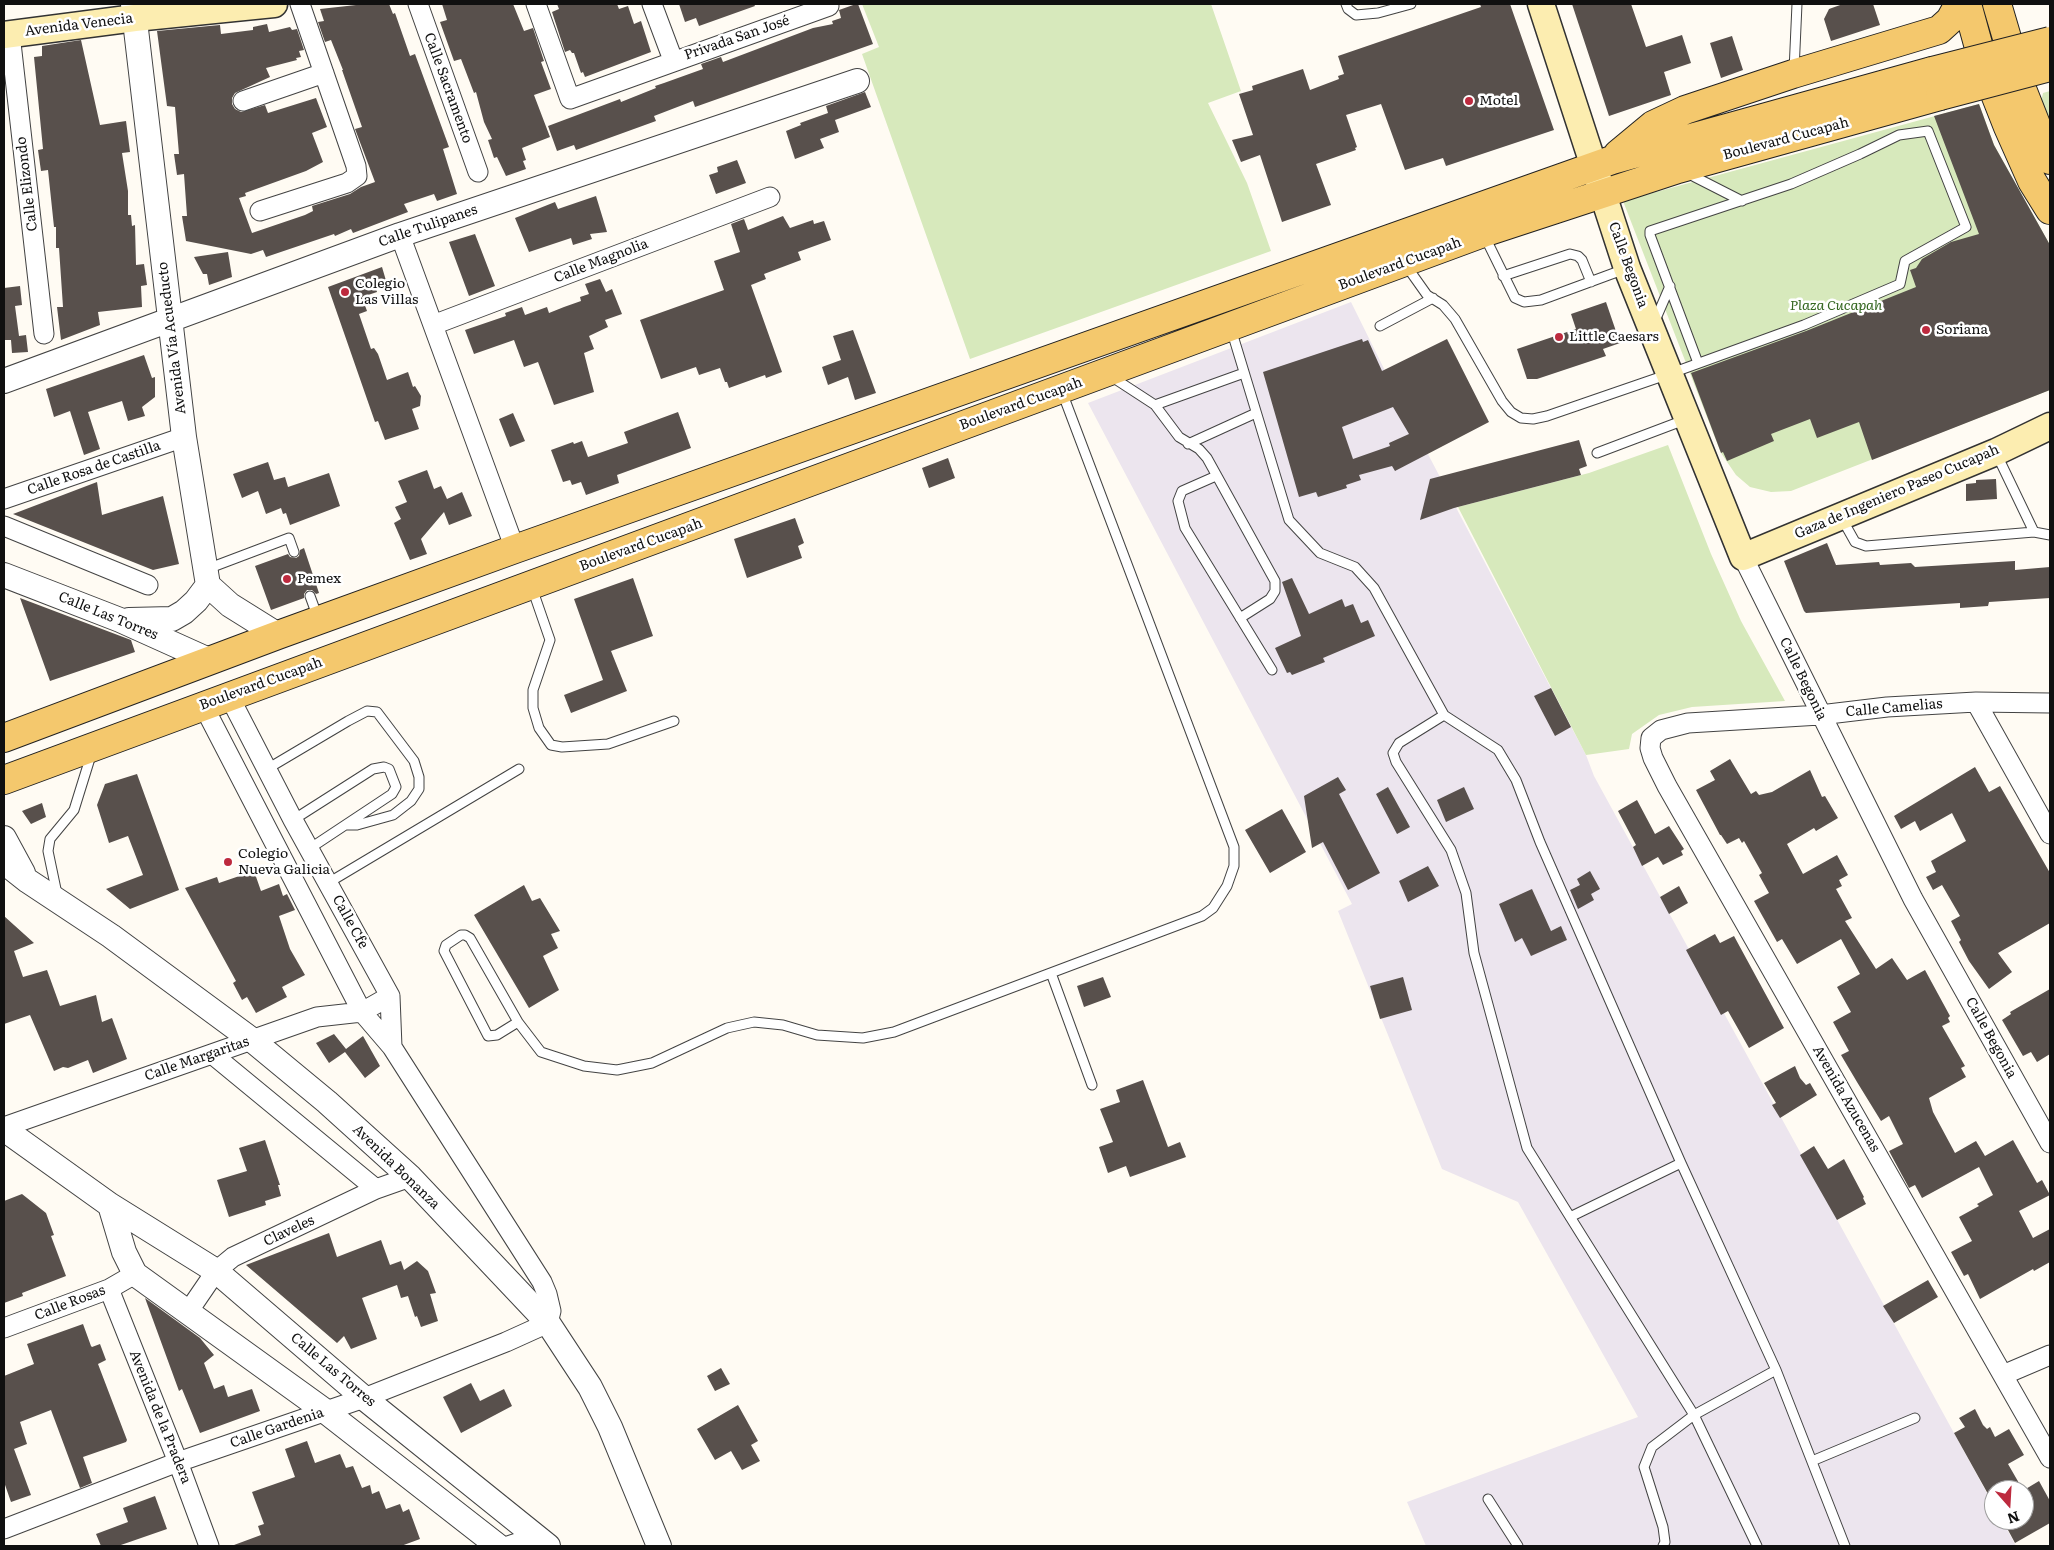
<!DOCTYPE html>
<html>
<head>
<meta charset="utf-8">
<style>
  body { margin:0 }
  #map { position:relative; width:2054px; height:1550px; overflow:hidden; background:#fffbf3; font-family:Literata,serif }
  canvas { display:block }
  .frame { position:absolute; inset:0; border:5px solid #101010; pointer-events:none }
  .north { position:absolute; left:1984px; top:1480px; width:50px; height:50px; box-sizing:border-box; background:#fff; border:1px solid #9f9f9f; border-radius:50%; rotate:161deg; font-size:14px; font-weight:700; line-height:20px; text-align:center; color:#101010 }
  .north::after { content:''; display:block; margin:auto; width:18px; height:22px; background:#bd2a3e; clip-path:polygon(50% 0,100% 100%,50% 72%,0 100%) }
</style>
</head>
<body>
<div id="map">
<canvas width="2054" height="1550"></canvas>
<div class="frame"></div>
<div class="north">N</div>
</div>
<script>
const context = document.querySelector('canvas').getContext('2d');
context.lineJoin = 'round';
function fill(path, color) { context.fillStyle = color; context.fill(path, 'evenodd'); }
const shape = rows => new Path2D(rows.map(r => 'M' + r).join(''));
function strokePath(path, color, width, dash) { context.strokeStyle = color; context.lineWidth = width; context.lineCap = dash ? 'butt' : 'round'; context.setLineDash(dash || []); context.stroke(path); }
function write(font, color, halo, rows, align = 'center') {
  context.font = font + ' Literata,serif'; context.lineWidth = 5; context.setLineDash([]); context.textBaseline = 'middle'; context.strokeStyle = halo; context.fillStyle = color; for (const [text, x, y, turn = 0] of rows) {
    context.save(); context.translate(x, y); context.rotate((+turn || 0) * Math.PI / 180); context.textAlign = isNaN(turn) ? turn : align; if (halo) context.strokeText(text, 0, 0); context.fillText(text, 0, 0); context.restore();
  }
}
const industrial = shape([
  [1351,302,1399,399,1586,755,1594,776,1994,1506,1994,1520,2002,1520,2016,1546,1426,1546,1407,1502,1638,1417,1518,1202,1442,1169,1338,911,1352,904,1088,403]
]);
const green = shape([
  [862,4,1211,4,1241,91,1208,103,1247,183,1271,251,970,359,862,54,879,47],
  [2050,91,2050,141,2038,114,2043,93],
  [1979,104,1994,145,2050,245,2050,390,1791,491,1771,492,1750,487,1736,475,1721,453,1623,201],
  [1668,445,1711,554,1741,621,1785,701,1692,707,1659,715,1632,734,1629,749,1586,755,1458,507,1589,473]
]);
const building = shape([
  [365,4,389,4,393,14,395,13,410,56,415,54,449,147,443,149,457,194,437,201,434,194,404,204,408,212,353,233,351,229,335,236,334,234,266,257,263,250,251,254,186,241,182,216,187,216,184,174,177,175,174,154,179,154,175,107,167,106,157,31,220,25,221,34,253,30,253,27,267,24,269,32,290,27,292,30,297,29,304,50,299,51,301,57,296,58,297,60,266,68,270,77,235,93,232,98,232,104,235,109,241,112,265,105,268,113,316,98,327,127,312,133,323,162,306,171,245,193,246,196,239,198,252,233,305,215,313,211,312,206,350,194,361,187,375,182,355,129,362,127,342,70,343,70,331,40,325,42,318,22,324,21,320,9],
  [442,4,513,4,524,31,533,28,544,61,541,62,551,89,534,95,550,137,522,148,526,160,523,161,526,169,506,176,497,157,494,158,488,140,492,139,484,122,476,92,474,93,461,59,454,61,440,22,447,20],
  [557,4,617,4,619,9,628,6,634,24,641,21,651,52,585,77,583,72,581,73,574,53,572,53,570,50,565,52,552,12,559,9],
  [679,4,754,4,755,6,699,26,696,18,685,22],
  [856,4,858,4,873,44,695,107,693,101,654,116,656,121,576,150,574,145,557,151,548,126,620,99,621,102,656,88,655,86,664,83,703,69,701,64,721,57,723,62,813,28,833,24,832,21,841,18,839,10],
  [1480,4,1510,4,1554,130,1446,166,1443,158,1405,170,1381,104,1346,115,1357,147,1355,148,1356,150,1316,164,1331,205,1282,222,1260,155,1241,162,1232,140,1253,135,1239,94,1253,90,1252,86,1303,69,1310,90,1339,79,1338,76,1344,74,1338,56,1481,7],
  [1572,4,1631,4,1646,47,1682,35,1691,63,1664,72,1671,95,1609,116],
  [1843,4,1873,4,1880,25,1831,41,1824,19,1829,9],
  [1732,36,1743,70,1721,78,1710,43],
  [81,40,100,125,126,121,130,152,122,153,128,191,128,215,131,215,132,226,135,225,136,265,144,264,147,285,141,286,142,307,98,312,100,325,61,340,57,307,63,307,59,248,56,248,56,227,54,227,48,170,41,171,38,150,43,149,34,57,42,56,42,46],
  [865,92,871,107,835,120,839,132,820,139,824,148,795,159,786,131,801,125,800,123,828,113,826,106],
  [1979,104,1994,145,2050,245,2050,390,1872,460,1859,422,1817,438,1810,419,1771,434,1774,441,1727,461,1723,452,1721,453,1691,373,1806,331,1916,287,1910,270,1916,268,1922,259,1951,242,1979,234,1934,116],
  [737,160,746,183,716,194,709,175,718,172,717,167],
  [596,196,607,232,590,234,592,239,573,245,571,238,529,252,515,218,555,202,558,209],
  [783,216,790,228,813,220,814,224,824,221,831,240,798,252,801,260,764,274,766,279,751,285,782,372,766,378,765,375,729,388,727,382,725,382,720,368,699,375,696,367,661,379,640,320,724,290,714,261,740,252,731,224,744,219,748,230],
  [475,234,495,286,469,296,449,242],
  [228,252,232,277,209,285,207,274,203,274,194,257],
  [382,267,387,284,376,288,377,292,362,297,367,311,359,314,371,349,374,348,378,354,387,380,408,372,413,387,415,386,421,396,420,406,412,409,419,429,385,440,378,421,375,422,328,287],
  [600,279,606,292,612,289,622,314,605,320,608,327,589,336,594,349,584,353,594,392,554,405,538,362,524,367,514,340,474,354,465,330,506,316,505,313,522,307,525,315,547,307,549,313,564,307,581,301,580,297,589,294,585,284],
  [20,286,22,305,15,306,19,336,26,335,28,352,12,353,11,340,4,340,4,288],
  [1606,302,1620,343,1603,349,1606,356,1537,379,1527,379,1517,349,1576,329,1571,314],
  [853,330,876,393,855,400,848,377,828,385,822,367,841,360,833,336],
  [1362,339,1363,342,1368,340,1382,371,1447,339,1489,422,1395,471,1392,466,1359,475,1361,480,1346,485,1347,488,1318,497,1316,492,1299,497,1263,372],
  [1393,407,1409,434,1389,443,1390,446,1353,459,1342,427],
  [144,355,152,378,155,377,155,397,142,407,145,416,128,421,122,401,88,412,100,449,84,455,70,411,54,417,46,389],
  [678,412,691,448,617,475,619,483,586,495,581,482,572,485,570,480,563,482,551,450,573,442,574,444,582,441,588,457,628,443,624,432],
  [513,413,525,441,510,447,499,419],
  [1579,440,1587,466,1579,469,1581,475,1454,508,1420,520,1430,479],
  [948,458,955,478,929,488,922,468],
  [268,462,274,480,285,477,288,487,329,473,340,506,290,525,286,513,283,514,281,508,266,514,258,491,242,498,233,474],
  [427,470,434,489,441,486,447,499,462,492,472,516,449,525,444,512,421,539,427,554,410,560,394,523,401,519,395,507,407,502,398,481],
  [1996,479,1997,499,1966,501,1966,484,1976,483,1976,480],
  [97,482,102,515,163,496,179,564,153,570,13,514],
  [795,518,804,543,798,546,802,558,747,578,734,539],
  [1827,543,1836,565,1879,562,1880,565,1911,563,1915,567,2015,561,2015,570,2050,567,2050,598,1989,602,1988,606,1960,608,1960,603,1806,613,1804,611,1784,561],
  [304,548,319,593,316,594,312,590,307,590,304,594,304,598,271,610,255,566,288,554,290,557,296,558,299,556,300,550],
  [633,578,653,636,611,651,627,691,571,713,564,695,603,680,574,599],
  [1292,578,1309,614,1342,599,1345,607,1353,604,1361,623,1368,620,1375,636,1323,658,1325,662,1292,675,1290,672,1287,673,1275,648,1301,636,1282,582],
  [20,598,131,640,135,652,50,681],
  [1551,688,1571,727,1555,736,1534,696],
  [1730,759,1751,794,1756,791,1759,795,1772,792,1810,770,1822,797,1825,796,1838,818,1816,831,1814,828,1787,844,1803,874,1837,855,1848,875,1839,880,1842,886,1836,889,1852,918,1845,921,1876,969,1892,958,1907,980,1925,970,1950,1016,1948,1018,1950,1022,1942,1026,1965,1066,1961,1068,1966,1077,1929,1098,1933,1112,1955,1153,1976,1141,1985,1156,2013,1140,2037,1183,2042,1180,2050,1195,2019,1211,2033,1238,2050,1229,2050,1262,2034,1271,2033,1269,1980,1299,1968,1274,1964,1276,1951,1252,1972,1241,1959,1217,1979,1206,1977,1204,1993,1195,1979,1167,1922,1198,1915,1185,1909,1188,1889,1151,1903,1144,1889,1116,1881,1121,1857,1082,1841,1055,1849,1051,1833,1022,1851,1012,1837,987,1860,974,1841,939,1797,964,1782,939,1777,942,1754,901,1769,893,1759,875,1762,873,1744,841,1742,843,1739,838,1727,844,1721,835,1720,835,1696,790,1715,780,1710,771],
  [1975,767,1989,792,2000,786,2050,873,2050,923,1998,953,2012,972,1989,989,1969,961,1959,942,1961,940,1951,921,1960,916,1942,885,1933,890,1926,877,1936,872,1931,861,1966,841,1952,813,1920,831,1915,821,1901,829,1894,816],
  [137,774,179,890,130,909,106,889,143,875,128,836,109,843,97,805,105,784],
  [1338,777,1346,790,1339,794,1380,873,1348,890,1323,842,1312,848,1304,796],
  [1388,787,1410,827,1397,834,1376,794],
  [1464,787,1474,809,1446,822,1437,800],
  [1637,800,1655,834,1669,826,1684,849,1681,851,1683,855,1663,865,1658,857,1642,866,1633,847,1636,845,1618,811],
  [42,803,46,817,31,824,22,811],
  [1282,809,1306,852,1270,873,1245,830],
  [1428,866,1439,886,1408,902,1399,881],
  [254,871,261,891,279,884,283,896,287,894,295,910,279,916,290,949,305,975,282,987,287,997,256,1013,247,997,242,1000,233,983,236,981,185,888,217,877,219,883],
  [1590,871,1600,889,1591,894,1594,900,1578,909,1570,890,1580,885,1577,879],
  [524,885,532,901,540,898,560,931,551,934,558,948,543,956,559,990,529,1008,474,915],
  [1679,886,1688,903,1669,914,1660,897],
  [1532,889,1551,931,1561,926,1567,940,1531,956,1522,938,1515,942,1499,904],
  [4,916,34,943,14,951,23,977,47,970,60,1006,96,995,102,1022,112,1018,127,1059,93,1073,88,1060,68,1068,63,1067,54,1071,30,1015,4,1024],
  [1715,934,1720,943,1734,936,1784,1028,1749,1048,1728,1011,1721,1015,1686,950],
  [1103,977,1111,997,1084,1007,1077,986],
  [1403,977,1412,1010,1380,1019,1370,986],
  [2050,989,2050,1054,2037,1062,2031,1052,2023,1056,2002,1020,2011,1014,2010,1012],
  [334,1034,346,1049,363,1036,380,1066,365,1078,345,1052,329,1063,316,1043],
  [1795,1066,1800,1078,1806,1085,1810,1083,1817,1095,1780,1118,1772,1105,1776,1103,1764,1083],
  [1143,1080,1168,1147,1180,1142,1186,1157,1130,1177,1126,1166,1108,1173,1099,1147,1113,1142,1100,1109,1120,1102,1116,1090],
  [265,1140,280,1185,278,1185,281,1196,265,1201,266,1205,229,1217,217,1180,247,1171,239,1148],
  [1814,1146,1828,1169,1844,1159,1864,1197,1863,1198,1866,1204,1837,1220,1800,1155],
  [22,1194,46,1213,54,1235,51,1236,66,1276,22,1293,23,1296,4,1303,4,1201],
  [329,1233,337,1257,381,1240,390,1265,401,1261,404,1270,417,1261,428,1271,436,1293,430,1294,438,1321,421,1327,417,1316,415,1317,408,1296,401,1298,397,1285,362,1298,377,1339,351,1349,344,1336,337,1343,246,1265],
  [1928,1280,1938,1297,1894,1323,1883,1306],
  [145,1298,200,1338,214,1355,204,1363,214,1389,224,1385,228,1397,252,1389,260,1411,200,1433,182,1389,179,1391],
  [83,1324,91,1346,92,1347,100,1344,106,1360,98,1364,127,1440,126,1442,83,1457,92,1483,80,1488,51,1410,20,1422,27,1444,14,1449,31,1495,11,1502,4,1482,4,1376,34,1364,27,1344],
  [721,1368,730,1384,715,1391,707,1376],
  [471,1383,480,1401,504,1389,512,1406,461,1433,443,1397],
  [738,1405,758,1441,751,1445,760,1461,742,1470,731,1451,715,1460,697,1429],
  [1975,1409,1983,1425,1987,1429,1990,1427,1995,1437,2009,1429,2024,1455,2008,1464,2023,1490,1994,1490,1988,1494,1954,1433,1965,1427,1959,1418],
  [307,1441,315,1463,340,1454,346,1468,353,1466,362,1488,370,1485,372,1494,379,1491,386,1509,400,1504,403,1512,409,1509,420,1539,401,1546,234,1546,234,1545,261,1535,258,1526,264,1524,252,1492,295,1477,285,1449],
  [2039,1481,2050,1501,2050,1523,2015,1543,2008,1530,2024,1521,2024,1490],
  [155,1496,167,1529,118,1546,101,1546,96,1534,128,1522,123,1508]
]);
const service = shape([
  [1346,4,1348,9,1356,15,1378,13,1411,4],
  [1794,71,1797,4],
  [1687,173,1742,201],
  [1484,235,1515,298,1524,302,1541,300,1625,269],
  [1405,264,1427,295,1443,305,1455,319,1502,401,1511,412,1521,418,1533,419,1547,416,1669,374,1804,325,1900,284,1905,261,1966,227,1928,131,1899,135,1860,154,1791,184,1650,231,1650,235,1698,363],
  [1503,276,1570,254,1578,256,1582,260,1591,282],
  [1654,323,1670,286],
  [1380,326,1433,298],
  [1231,329,1289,520,1320,553,1355,567,1374,588,1444,715,1399,743,1393,753,1396,762,1451,850,1466,893,1474,953,1527,1148,1694,1415,1757,1546],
  [1109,375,1155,405,1179,437,1199,449,1207,458,1275,581,1275,591,1270,599,1240,618],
  [1155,405,1244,373],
  [1188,444,1256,413],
  [1597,453,1687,419],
  [1997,455,2034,532],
  [1216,476,1182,491,1178,501,1185,528,1272,670],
  [1841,517,1855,542,1866,546,2034,532,2050,535],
  [207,569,289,538,294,552],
  [532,588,550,640,533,690,533,708,539,728,551,745,562,747,608,744,674,721],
  [310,596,318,618],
  [1444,715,1498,750,1516,780,1540,842,1681,1163,1776,1370,1845,1546],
  [267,769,348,721,367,711,377,712,414,761,419,777,419,789,411,801,393,815,357,825,346,825],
  [293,820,373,769,384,767,389,769,396,787,392,794,309,849],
  [328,883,519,769],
  [57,894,48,851,50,839,74,810,92,752],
  [1051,973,1092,1085],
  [518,1022,470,938,465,935,461,935,446,945,444,951,488,1036,497,1035,518,1022,541,1052,584,1066,617,1070,652,1063,727,1028,754,1022,783,1025,817,1035,863,1038,894,1032,1202,916,1213,908,1227,886,1234,866,1234,847,1062,392],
  [1570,1217,1681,1163],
  [1812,1461,1915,1418],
  [1488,1499,1518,1546],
  [1663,1546,1665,1542,1663,1527,1644,1467,1652,1447,1694,1415,1776,1370]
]);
const minor = shape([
  [418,4,478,172],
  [536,4,570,99,829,6],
  [652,4,673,60],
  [10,34,44,334],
  [243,101,324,73],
  [260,211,347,183,357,176,356,166,300,4],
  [400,235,515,549],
  [433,325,770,197],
  [4,499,184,437],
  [4,526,148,585],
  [1743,557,1913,899,2050,1143],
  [229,696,293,820,390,996,392,1047],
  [1976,702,2050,834],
  [2050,703,1976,702,1887,707,1820,715,1688,723,1661,730,1651,738,1650,748,1653,758,1667,786,2050,1458],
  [212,1054,376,1189],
  [4,1127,317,1017,362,1012,390,996],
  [109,1289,178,1462,209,1546],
  [188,1312,216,1271,233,1257,376,1189,410,1177],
  [4,1328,109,1289,135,1274],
  [2003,1375,2050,1355],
  [4,1529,178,1462,364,1398,506,1342,548,1323,551,1311,547,1294,542,1282,392,1047,362,1012,203,705],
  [508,1546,535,1537]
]);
const tertiary = shape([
  [133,4,184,437,208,585,230,605,278,635],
  [4,381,400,235,857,81],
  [4,575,120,620,211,661],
  [129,620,172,619,184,612,196,601,208,585],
  [4,838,23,873],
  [4,862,28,881,111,936,252,1040,327,1102,410,1177,548,1323,590,1387,610,1427,659,1546],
  [4,1129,110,1205,216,1271,364,1398,548,1546],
  [110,1205,124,1252,135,1274,325,1411,498,1546]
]);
const secondary = shape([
  [1541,4,1627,268,1743,557,1996,452,2050,426],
  [4,35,135,18,274,4]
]);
const primary = shape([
  [1967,4,1984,66,2008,127,2032,181,2050,210],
  [1997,4,2022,89,2050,160],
  [1618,154,1653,125,1685,110,1793,74,1939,30,1950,20,1959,4],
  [4,738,278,635,515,549,1612,160,1932,71],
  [4,780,1483,233,1678,169,1940,96]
]);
const primaryBridge = shape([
  [1932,71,2050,41],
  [1940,96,2050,67]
]);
const markers = [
  [1469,101,5,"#bd2a3e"],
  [345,292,5,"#bd2a3e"],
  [1926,330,5,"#bd2a3e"],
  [1559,337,5,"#bd2a3e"],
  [287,579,5,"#bd2a3e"],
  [228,862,5,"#bd2a3e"]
];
const streetNames = [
  ["Avenida Venecia",79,25,-7],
  ["Privada San José",737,38,-19],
  ["Calle Sacramento",448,88,70],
  ["Boulevard Cucapah",1786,139,-15],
  ["Calle Elizondo",27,184,-97],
  ["Calle Tulipanes",428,226,-19],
  ["Calle Magnolia",601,261,-21],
  ["Boulevard Cucapah",1400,264,-20],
  ["Calle Begonia",1628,265,70],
  ["Avenida Vía Acueducto",172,338,-97],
  ["Boulevard Cucapah",1021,404,-20],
  ["Calle Rosa de Castilla",94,468,-19],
  ["Gaza de Ingeniero Paseo Cucapah",1897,492,-23],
  ["Boulevard Cucapah",641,545,-20],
  ["Calle Las Torres",108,616,22],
  ["Calle Begonia",1803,679,64],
  ["Boulevard Cucapah",261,684,-20],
  ["Calle Camelias",1894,708,-5],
  ["Calle Cfe",350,922,61],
  ["Calle Begonia",1991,1038,61],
  ["Calle Margaritas",197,1059,-19],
  ["Avenida Azucenas",1846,1099,60],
  ["Avenida Bonanza",396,1167,44],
  ["Claveles",289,1231,-25],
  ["Calle Rosas",70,1303,-21],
  ["Calle Las Torres",333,1370,40],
  ["Avenida de la Pradera",160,1417,68],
  ["Calle Gardenia",277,1428,-19]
];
const poiNames = [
  ["Motel",1479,101],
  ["Colegio",355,284],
  ["Las Villas",355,300],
  ["Soriana",1936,330],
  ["Little Caesars",1569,337],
  ["Pemex",297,579],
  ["Colegio",238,854],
  ["Nueva Galicia",238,870]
];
const parkNames = [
  ["Plaza Cucapah",1836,306]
];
fill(industrial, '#ece5ee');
fill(green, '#d7e9bc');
fill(building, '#58504c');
strokePath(service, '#434343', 11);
strokePath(minor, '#434343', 21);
strokePath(tertiary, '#434343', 26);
strokePath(secondary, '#323232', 29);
strokePath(primary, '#212121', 30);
strokePath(service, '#fff', 9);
strokePath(minor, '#fff', 19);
strokePath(tertiary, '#fff', 24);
strokePath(secondary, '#fcedb0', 26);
strokePath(primary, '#f4c86d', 28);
strokePath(primaryBridge, '#212121', 30, []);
strokePath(primaryBridge, '#f4c86d', 28);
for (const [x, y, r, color] of markers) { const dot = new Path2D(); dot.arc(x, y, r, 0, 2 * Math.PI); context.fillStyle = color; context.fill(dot); strokePath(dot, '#fff', 2); }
write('14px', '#101010', '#fff', streetNames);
write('14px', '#101010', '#fff', poiNames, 'left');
write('italic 14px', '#356721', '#fff', parkNames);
</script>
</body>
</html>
